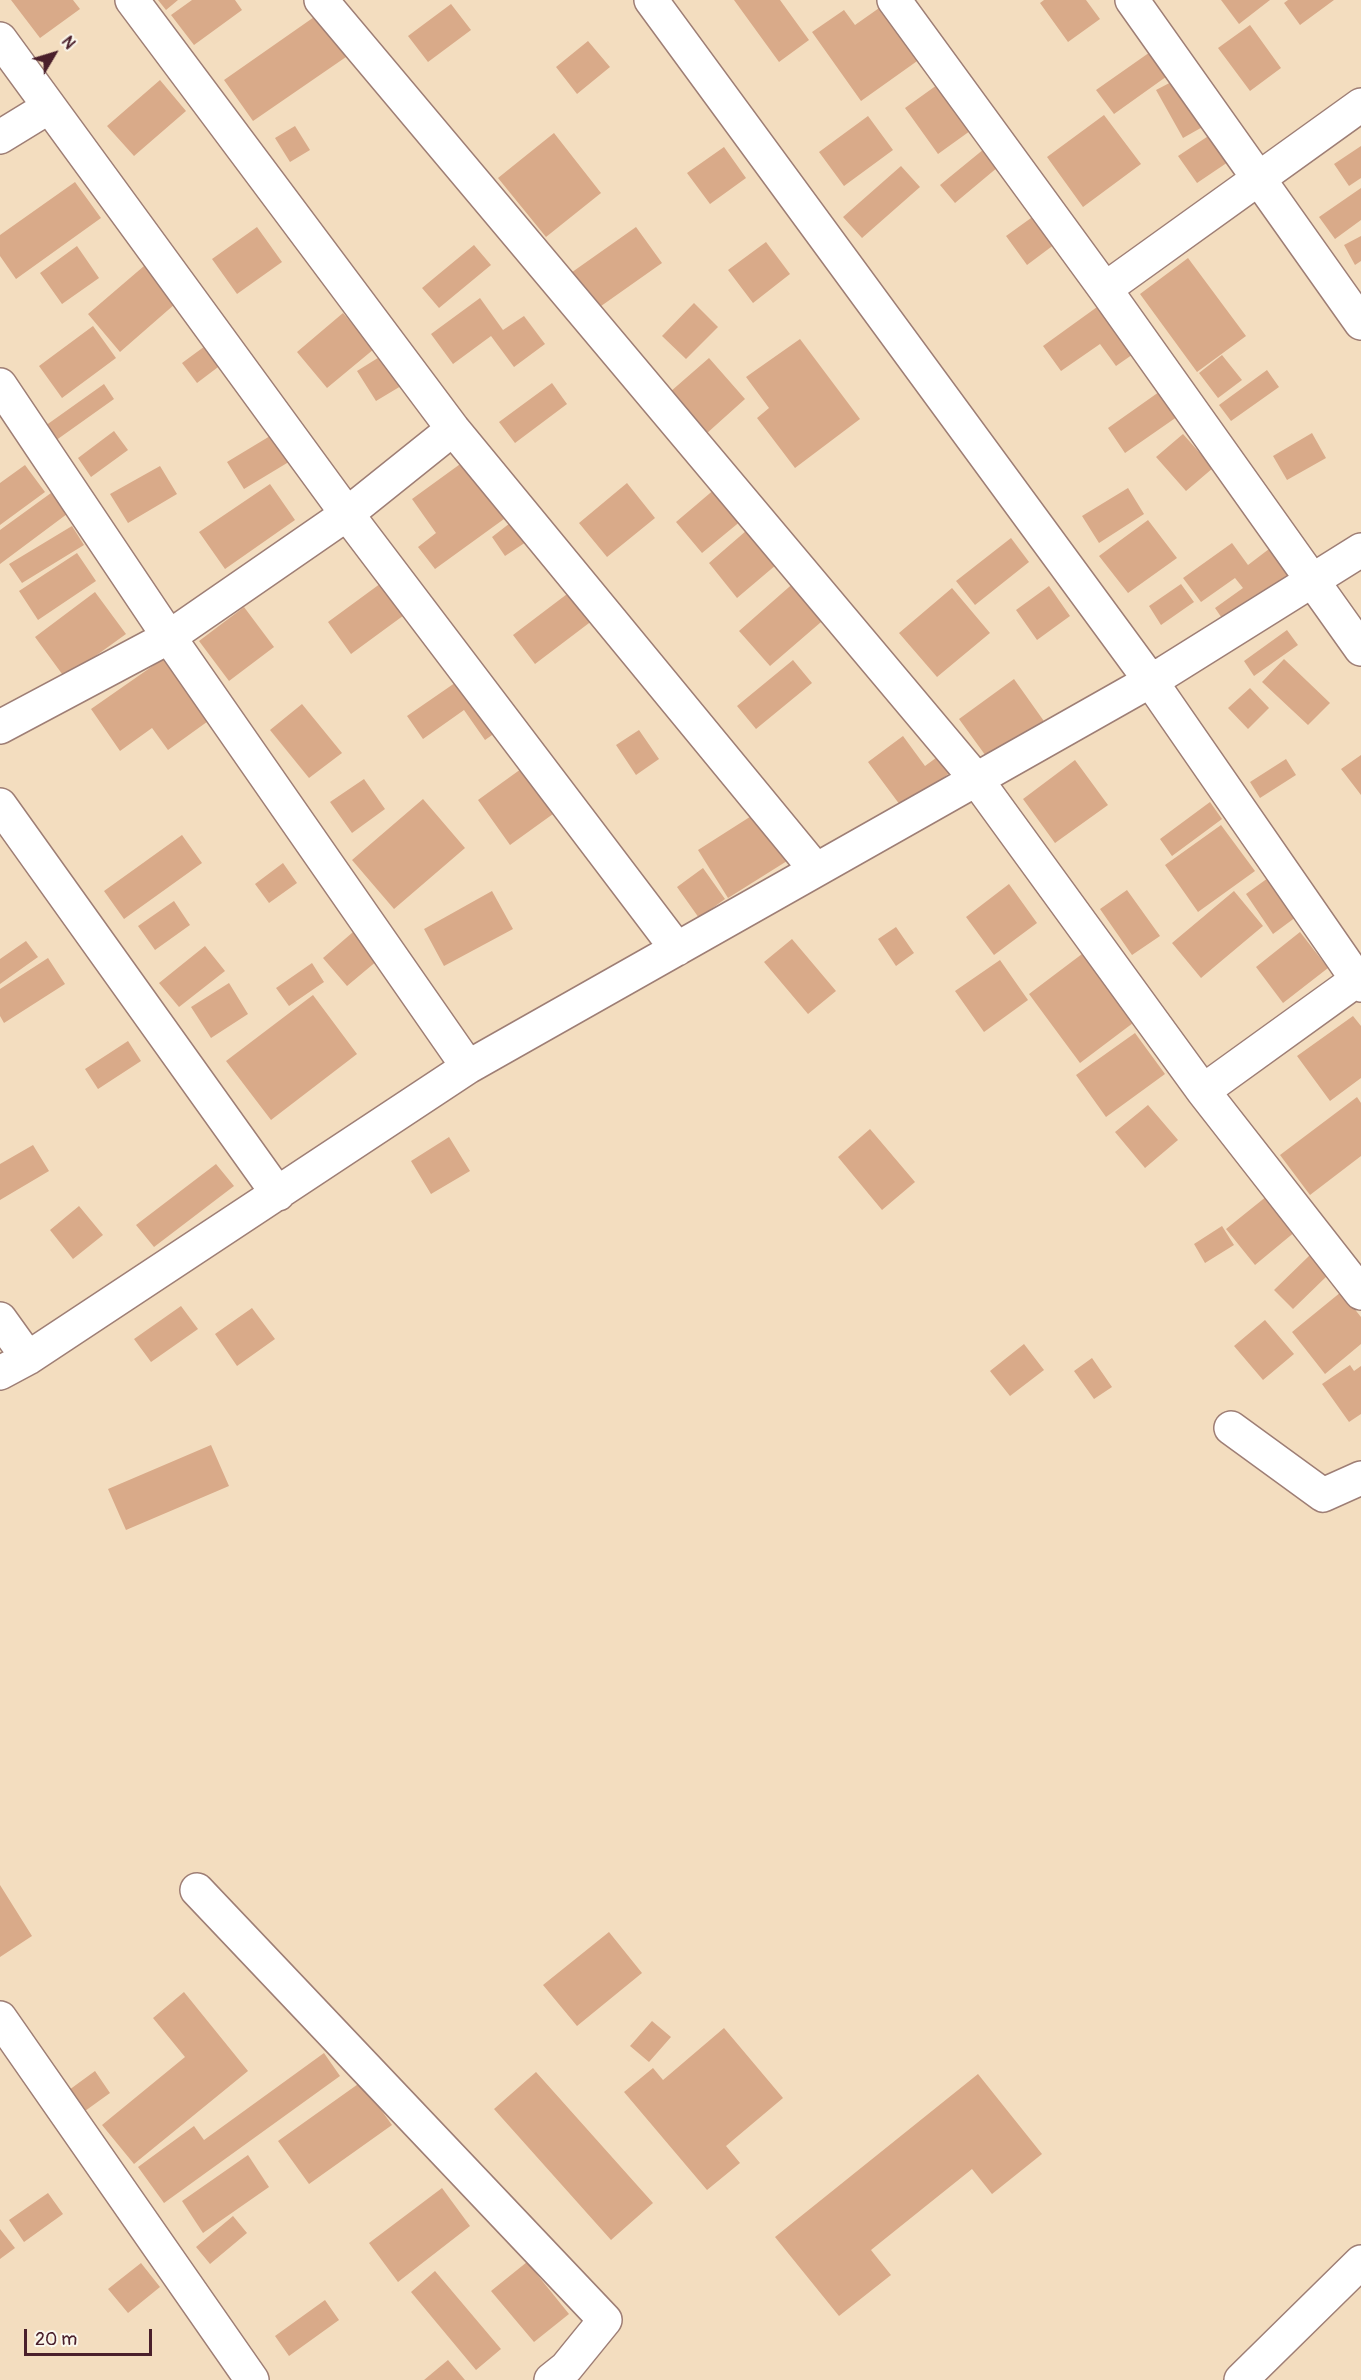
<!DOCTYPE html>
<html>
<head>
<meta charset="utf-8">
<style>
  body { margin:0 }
  #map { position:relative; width:1361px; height:2380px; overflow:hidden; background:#f3ddbf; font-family:Pangolin,sans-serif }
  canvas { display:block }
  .north { position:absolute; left:24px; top:24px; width:60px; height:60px; -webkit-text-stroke:4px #fbf7ec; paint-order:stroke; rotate:52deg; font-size:16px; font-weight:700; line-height:24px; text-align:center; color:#4a1f2b }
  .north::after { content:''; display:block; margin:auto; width:21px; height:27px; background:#4a1f2b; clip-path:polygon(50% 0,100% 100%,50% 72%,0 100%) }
  .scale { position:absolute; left:24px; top:2329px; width:128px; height:27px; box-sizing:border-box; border:3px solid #4a1f2b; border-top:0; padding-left:8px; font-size:18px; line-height:21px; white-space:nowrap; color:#4a1f2b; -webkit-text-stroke:4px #fbf7ec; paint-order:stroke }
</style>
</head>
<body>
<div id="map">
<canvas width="1361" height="2380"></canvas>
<div class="north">N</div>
<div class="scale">20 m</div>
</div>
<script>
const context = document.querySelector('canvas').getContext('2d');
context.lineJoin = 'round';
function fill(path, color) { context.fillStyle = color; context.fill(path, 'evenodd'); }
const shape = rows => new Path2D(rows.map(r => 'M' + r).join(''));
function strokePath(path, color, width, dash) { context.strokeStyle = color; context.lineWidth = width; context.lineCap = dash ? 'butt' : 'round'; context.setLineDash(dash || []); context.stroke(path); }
const building = shape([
  [11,0,73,0,80,9,40,38],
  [158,0,178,0,166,10],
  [192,0,235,0,242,10,194,45,171,15],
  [734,0,780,0,809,40,779,62],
  [1044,0,1086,0,1100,19,1068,42,1040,3],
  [1221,0,1270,0,1239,24],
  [1288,0,1334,0,1300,25,1284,3],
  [451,4,471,30,428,62,408,36],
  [882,6,920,59,861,101,812,32,844,10,855,25],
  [317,15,346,57,253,121,224,80],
  [1250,25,1281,68,1250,91,1218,48],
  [588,41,610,67,577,94,556,67],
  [1153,50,1170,74,1114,114,1096,90],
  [1179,78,1206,125,1183,138,1156,90],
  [160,80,186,111,134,156,107,126],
  [937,85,970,131,938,154,905,108],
  [1104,115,1141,164,1083,207,1047,157],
  [868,116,893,150,844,186,819,152],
  [295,126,310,150,290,162,275,138],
  [1216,131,1234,158,1197,183,1178,156],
  [554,133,601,193,546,237,498,178],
  [1361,146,1361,178,1349,186,1334,164],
  [724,147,746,178,710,204,687,173],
  [984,149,998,167,955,203,940,185],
  [901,166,920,187,862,238,843,217],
  [75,182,101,218,16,279,0,256,0,235],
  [1361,188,1361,220,1335,239,1319,217],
  [1038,213,1059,241,1027,265,1006,236],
  [257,227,282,262,237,294,212,259],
  [636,227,662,263,594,311,568,275],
  [1361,236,1361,261,1355,265,1344,245],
  [766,242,790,274,753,303,728,270],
  [474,245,491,265,439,308,422,288],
  [77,246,99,278,62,304,40,273],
  [1188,258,1246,336,1197,372,1140,294],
  [151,260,183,297,120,352,88,314],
  [480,298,503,330,524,316,545,344,514,367,491,336,453,364,431,334],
  [1104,302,1139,350,1116,366,1100,344,1061,371,1043,346],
  [694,303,718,327,686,359,662,336],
  [343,313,374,349,327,388,297,352],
  [93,326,116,358,62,398,39,366],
  [216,338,230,358,197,383,182,363],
  [800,339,860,419,795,468,757,418,769,408,746,377],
  [1222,355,1242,380,1218,398,1199,373],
  [381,356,401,386,376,401,357,371],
  [709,358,745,399,706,434,670,392],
  [1267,370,1279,387,1231,421,1219,405],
  [552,383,567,404,515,443,499,422],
  [104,384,114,399,55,441,45,426],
  [1166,387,1184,412,1125,453,1108,428],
  [114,431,128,450,91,477,78,458],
  [275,433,292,460,244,489,227,462],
  [1312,433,1326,458,1287,480,1273,456],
  [1183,434,1213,468,1186,491,1156,457],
  [463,462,504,519,435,569,418,547,436,533,412,499],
  [25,465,45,492,0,525,0,483],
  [160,466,177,494,128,523,110,494],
  [627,483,655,518,607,557,579,523],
  [270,484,295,520,225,569,199,532],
  [716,488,742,520,702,553,676,522],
  [1128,488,1144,514,1099,543,1082,516],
  [51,493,67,514,0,564,0,530],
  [514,520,529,540,505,556,492,537],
  [1148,520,1177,558,1128,593,1099,556],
  [754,524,783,559,737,598,709,563],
  [72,526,84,545,22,583,9,564],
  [1011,538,1029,562,975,605,956,581],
  [1232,543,1248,565,1269,549,1292,580,1228,627,1215,608,1243,588,1235,578,1201,602,1183,578],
  [77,553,96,581,38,620,19,591],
  [388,578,411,610,351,654,328,622],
  [797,580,828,616,770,666,739,631],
  [1181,584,1194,602,1161,625,1149,606],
  [1049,586,1070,616,1037,640,1016,610],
  [575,588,597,617,535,664,513,635],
  [952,588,990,633,937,677,899,633],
  [95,592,126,634,65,678,35,637],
  [244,607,274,647,229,681,199,641],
  [1287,630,1298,645,1254,676,1244,661],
  [167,656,211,719,168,750,152,728,120,751,91,709],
  [1284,659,1330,703,1308,725,1262,682],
  [793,660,812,683,756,729,737,706],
  [465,676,502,728,485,740,464,710,423,739,407,716],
  [1014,679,1046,724,991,763,959,719],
  [1250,688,1269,708,1248,729,1228,708],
  [302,704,342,753,309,778,270,730],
  [639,730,659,759,636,775,616,745],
  [903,736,925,766,944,752,956,768,903,809,868,762],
  [1361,755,1361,795,1341,769],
  [1286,759,1296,775,1260,798,1250,782],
  [1075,760,1108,805,1055,843,1023,799],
  [521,769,553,814,510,845,478,800],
  [364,779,385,809,352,833,330,802],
  [423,799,465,848,394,909,352,860],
  [1210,802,1222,819,1172,856,1160,839],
  [756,813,787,861,728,898,698,850],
  [1221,825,1255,871,1198,912,1165,865],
  [182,835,202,863,124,919,104,891],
  [283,863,297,883,269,903,255,884],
  [703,868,725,899,699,918,677,887],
  [1268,878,1296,917,1273,934,1246,894],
  [1009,884,1037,923,994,955,966,917],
  [1127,890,1160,936,1132,955,1100,909],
  [492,891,513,929,444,966,424,929],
  [1234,891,1263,926,1201,978,1172,943],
  [174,901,190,925,155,950,138,926],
  [360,926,384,955,347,986,323,958],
  [896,927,914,953,896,966,878,939],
  [1300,932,1328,968,1283,1003,1256,967],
  [792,939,836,991,808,1014,764,962],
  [26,941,38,957,0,984,0,959],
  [205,946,225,971,179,1007,159,983],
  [1082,954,1133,1023,1080,1063,1029,994],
  [48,958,65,984,4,1023,0,1016,0,989],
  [1000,960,1028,1000,984,1032,955,991],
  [312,963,324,982,289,1006,276,988],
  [229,983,248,1014,211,1038,191,1007],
  [313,995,357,1054,271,1120,226,1061],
  [1353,1016,1361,1026,1361,1078,1330,1101,1297,1056],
  [1135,1033,1165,1074,1106,1117,1076,1075],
  [128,1041,141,1061,98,1089,85,1069],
  [1357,1097,1361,1103,1361,1156,1310,1195,1280,1155],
  [1148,1105,1178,1140,1145,1168,1115,1132],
  [870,1129,915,1182,882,1210,838,1157],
  [449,1137,470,1171,431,1194,411,1161],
  [33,1145,49,1171,0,1200,0,1164],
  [216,1164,234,1186,154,1247,136,1225],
  [1267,1196,1296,1231,1255,1265,1226,1229],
  [79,1206,103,1235,73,1259,50,1230],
  [1222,1226,1234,1245,1205,1263,1194,1244],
  [1310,1255,1329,1274,1293,1309,1274,1290],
  [1341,1292,1361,1317,1361,1344,1325,1374,1292,1332],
  [181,1306,198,1329,151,1362,134,1339],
  [252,1308,275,1339,237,1366,215,1334],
  [1265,1320,1294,1354,1263,1380,1234,1346],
  [1024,1344,1044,1370,1010,1396,990,1371],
  [1092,1358,1112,1387,1094,1399,1074,1371],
  [1350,1365,1354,1371,1361,1366,1361,1414,1349,1422,1322,1384],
  [211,1445,229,1486,126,1530,108,1489],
  [0,1885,32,1936,0,1957],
  [609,1932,642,1973,577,2026,543,1985],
  [184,1992,248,2071,134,2164,102,2125,185,2057,153,2018],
  [652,2021,671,2037,649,2062,630,2046],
  [724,2028,783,2098,726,2146,740,2163,707,2190,624,2092,653,2068,663,2080],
  [324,2053,340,2076,164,2203,138,2167,194,2126,204,2140],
  [95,2071,110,2093,85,2111,69,2090],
  [536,2072,653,2203,611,2240,494,2109],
  [978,2074,1042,2154,992,2194,972,2169,871,2250,891,2275,839,2316,775,2237],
  [361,2082,392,2125,309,2184,278,2141],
  [248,2155,269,2187,203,2233,182,2201],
  [442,2188,470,2226,398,2282,369,2243],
  [48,2193,63,2214,24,2242,9,2220],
  [233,2216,247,2233,210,2264,196,2247],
  [0,2229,15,2248,0,2259],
  [527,2262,569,2314,534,2342,491,2291],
  [141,2263,160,2287,128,2313,108,2289],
  [435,2271,501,2349,476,2370,411,2292],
  [325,2300,339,2320,289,2356,275,2336],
  [448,2360,465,2380,424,2380]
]);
const minor = shape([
  [132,0,453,429,816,870],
  [321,0,976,779,1203,1091,1361,1293],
  [651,0,1150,680,1361,985],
  [894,0,1105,289,1361,649],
  [1132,0,1361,323],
  [0,39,347,514,677,949],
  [0,137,49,107],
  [1105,289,1361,105],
  [0,385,169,637,468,1067],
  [0,727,169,637,347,514,453,429],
  [0,805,278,1194],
  [1203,1091,1361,977],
  [0,1319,28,1358],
  [0,1373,28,1358,468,1067,1166,672,1361,550],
  [1231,1428,1323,1495,1361,1478],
  [197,1890,605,2320,566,2368,551,2380],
  [0,2018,252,2380],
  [1241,2380,1361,2262]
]);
fill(building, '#d9aa89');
strokePath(minor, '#9e7e75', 36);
strokePath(minor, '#fff', 33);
</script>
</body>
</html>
